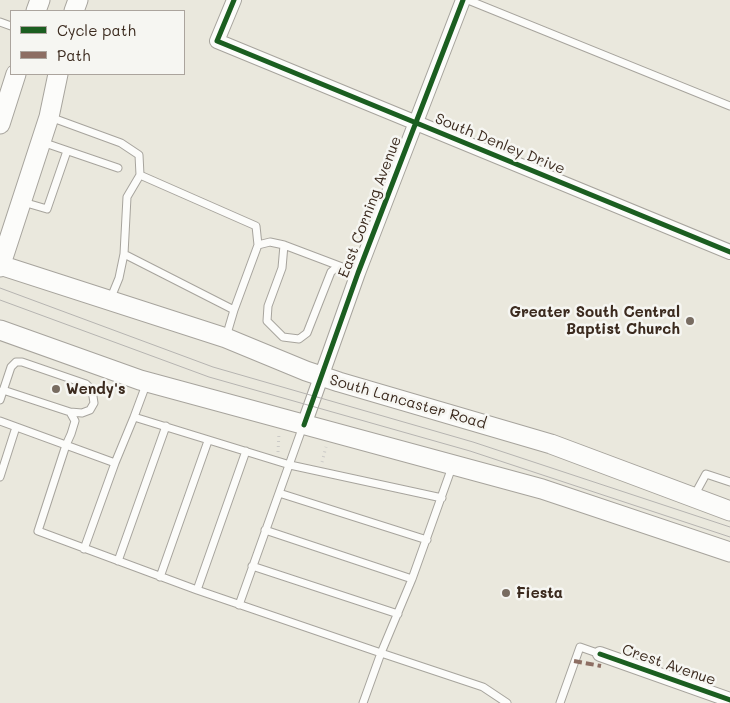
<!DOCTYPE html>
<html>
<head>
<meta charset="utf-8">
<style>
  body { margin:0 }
  #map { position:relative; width:730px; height:703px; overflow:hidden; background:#eae8dd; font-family:Mali,sans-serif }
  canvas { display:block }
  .legend { position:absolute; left:10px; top:10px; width:175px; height:65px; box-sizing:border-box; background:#f6f6f2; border:1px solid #aba49d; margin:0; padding:6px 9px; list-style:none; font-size:15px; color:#3b2a1e }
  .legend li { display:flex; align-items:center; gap:10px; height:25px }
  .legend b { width:25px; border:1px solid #aba49d }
</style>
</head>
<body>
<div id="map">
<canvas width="730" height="703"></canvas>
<ul class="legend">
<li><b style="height:6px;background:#1b5e20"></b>Cycle path</li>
<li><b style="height:6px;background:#8d6e63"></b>Path</li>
</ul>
</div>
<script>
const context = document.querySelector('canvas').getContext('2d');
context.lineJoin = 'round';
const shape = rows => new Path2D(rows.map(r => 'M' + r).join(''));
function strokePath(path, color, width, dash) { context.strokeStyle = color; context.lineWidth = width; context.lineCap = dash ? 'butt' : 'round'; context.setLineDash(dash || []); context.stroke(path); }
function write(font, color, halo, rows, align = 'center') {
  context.font = font + ' Mali,sans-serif'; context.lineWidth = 5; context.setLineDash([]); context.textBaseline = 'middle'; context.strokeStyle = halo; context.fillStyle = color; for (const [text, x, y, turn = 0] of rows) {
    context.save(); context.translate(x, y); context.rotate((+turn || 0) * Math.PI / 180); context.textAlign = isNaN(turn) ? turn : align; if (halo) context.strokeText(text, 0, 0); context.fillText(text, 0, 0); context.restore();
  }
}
const path = shape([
  [278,452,279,433],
  [322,462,326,447]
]);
const lane = shape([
  [468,0,730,106],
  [0,22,11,26],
  [50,117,121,143,139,155,140,175],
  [42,142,118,168],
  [23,202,47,209,67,151],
  [284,245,358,273],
  [124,254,234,310],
  [110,300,119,278,124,254,127,197,140,175,256,226,258,245],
  [226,337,234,310,258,245,270,242,284,245,282,268,268,306,267,321,283,337,299,339,307,333,331,272,337,267],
  [3,390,70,412,75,421,71,434,66,445,38,531,197,590,381,653,412,579,452,467],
  [0,400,11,367,16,362,22,362,86,384,92,390,94,403,90,410,82,413,70,412],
  [134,417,147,382],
  [0,421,115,463,134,417,290,465,442,498],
  [0,477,16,427],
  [279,493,427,540],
  [694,496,706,474,730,482],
  [265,530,412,579],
  [84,549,115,463],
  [118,561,166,426],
  [252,566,398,614],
  [160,577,208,441],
  [197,590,246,451],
  [239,605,303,426],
  [363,703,381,653,483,687,507,703],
  [560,703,580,647,600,654]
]);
const street = shape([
  [234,0,217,41,730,252],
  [304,425,358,273,463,0],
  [600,654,730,700]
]);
const secondary = shape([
  [36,11,40,0],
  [74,11,78,0],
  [0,124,16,74],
  [0,265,226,338,306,371,339,382,551,444,730,511],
  [0,267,49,117,58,74],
  [0,330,140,380,542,489,730,552]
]);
const tram = shape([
  [0,288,213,367,473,442,730,527],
  [0,300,209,377,470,451,730,537]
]);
const quiet = shape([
  [574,661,601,666]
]);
const cycleway = shape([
  [234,0,217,41,730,252],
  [304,425,358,273,463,0],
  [600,654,730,700]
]);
const markers = [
  [690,321,5,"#786c61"],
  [56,389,5,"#786c61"],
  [506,593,5,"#786c61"]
];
const streetNames = [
  ["South Denley Drive",500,144,22],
  ["East Corning Avenue",370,207,-69],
  ["South Lancaster Road",408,402,16],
  ["Crest Avenue",669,665,19]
];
const poiNames = [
  ["Greater South Central",680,312,"right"],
  ["Baptist Church",680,329,"right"],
  ["Wendy's",66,389],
  ["Fiesta",516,593]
];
strokePath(lane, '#a7a49d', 9);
strokePath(street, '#a7a49d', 16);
strokePath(secondary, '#a7a49d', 21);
strokePath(path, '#cbcac7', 3, [1, 4]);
strokePath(lane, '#fcfcfa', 7);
strokePath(street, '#fcfcfa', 14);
strokePath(secondary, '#fcfcfa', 19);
strokePath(tram, '#b6b4b1', 1);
strokePath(quiet, '#8d6e63', 4, [8, 4]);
strokePath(cycleway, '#1b5e20', 5);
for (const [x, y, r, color] of markers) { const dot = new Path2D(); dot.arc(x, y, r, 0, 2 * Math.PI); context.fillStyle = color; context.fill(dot); strokePath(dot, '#f6f6f2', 2); }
write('15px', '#3b2a1e', '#f6f6f2', streetNames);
write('bold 15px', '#3b2a1e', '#f6f6f2', poiNames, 'left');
</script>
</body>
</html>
